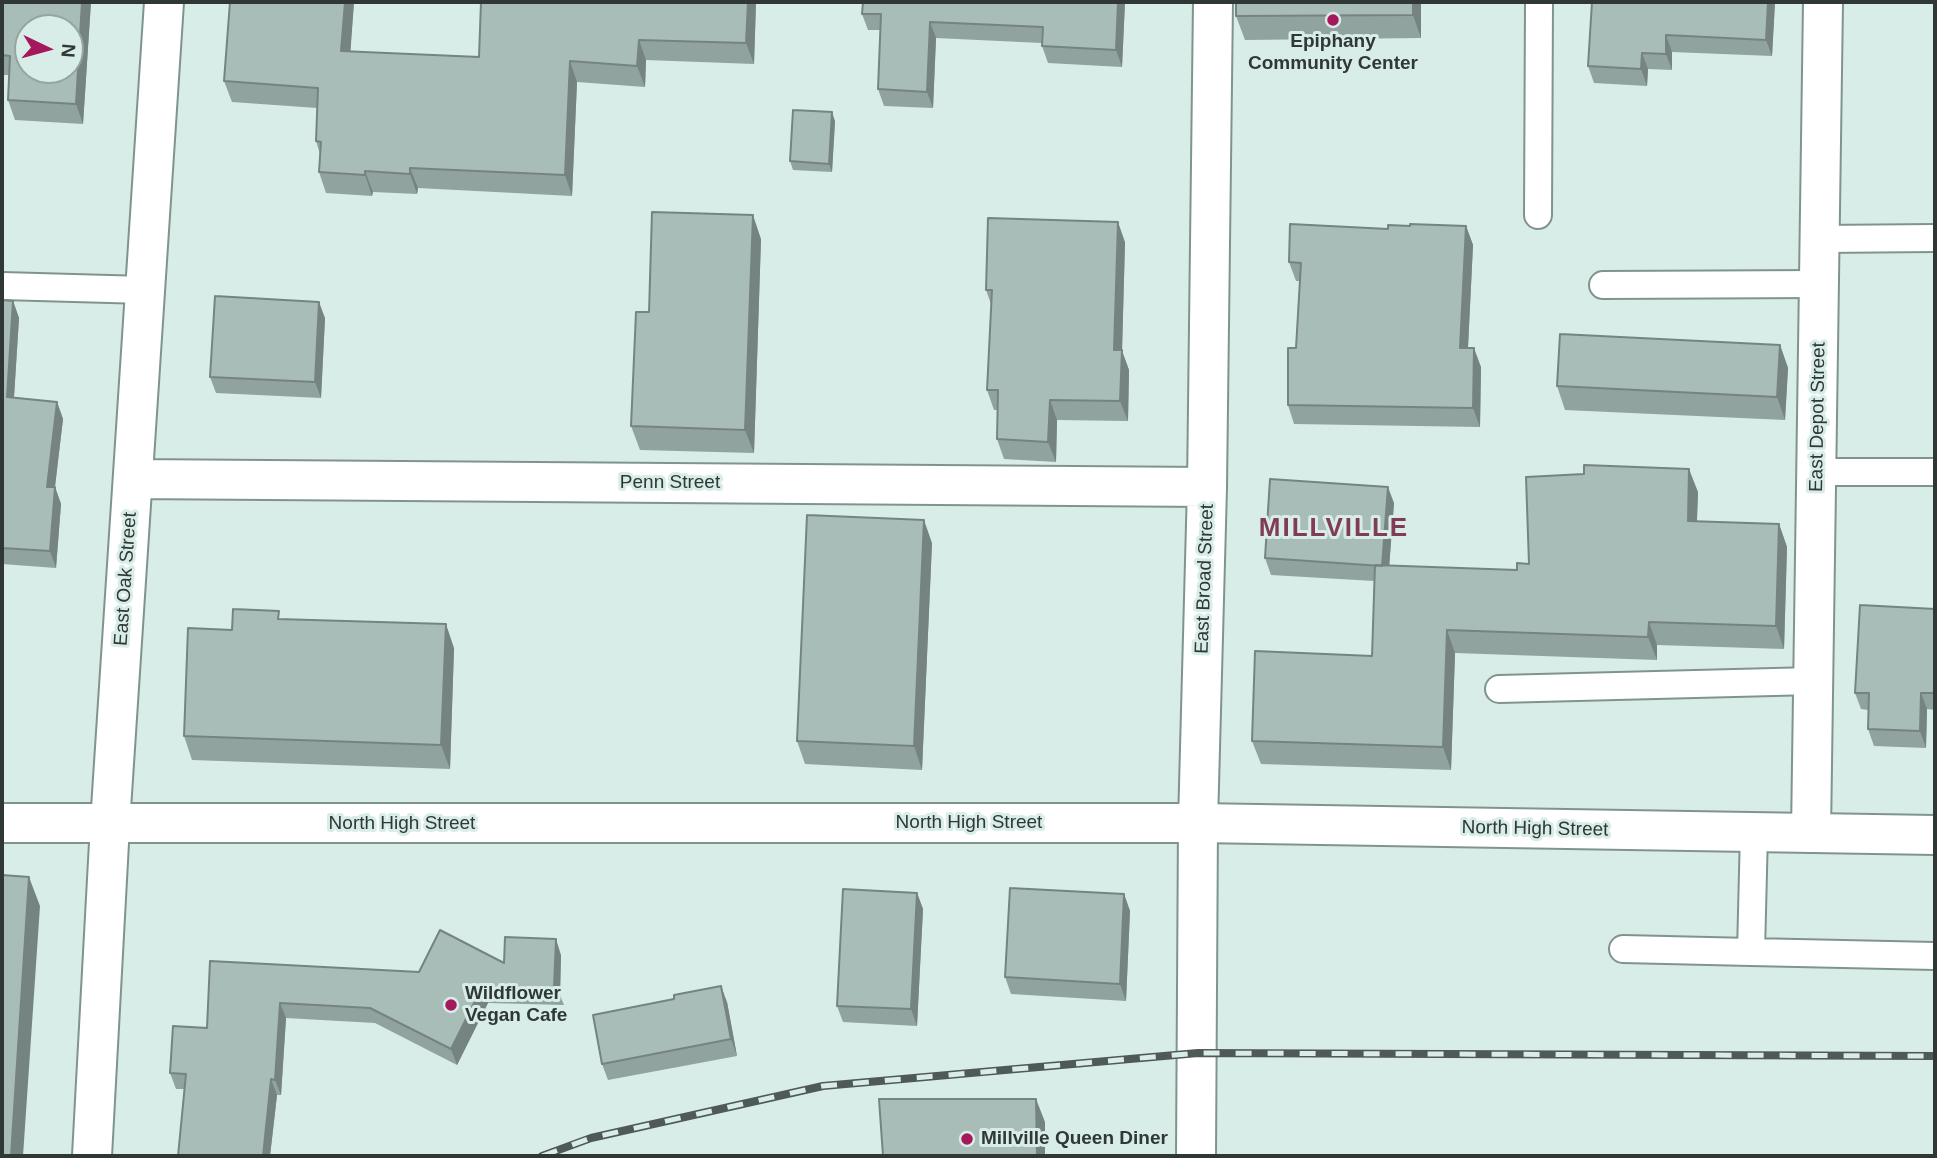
<!DOCTYPE html>
<html>
<head>
<meta charset="utf-8">
<style>
  body { margin:0 }
  #map { position:relative; width:1937px; height:1158px; overflow:hidden; background:#d8ede8; font-family:Helvetica,sans-serif }
  canvas { display:block }
  .frame { position:absolute; inset:0; border:4px solid #303836; pointer-events:none }
  .north { position:absolute; left:14px; top:14px; width:70px; height:70px; box-sizing:border-box; background:#d8ede8; border:2px solid #95a5a1; border-radius:50%; rotate:95deg; font-size:19px; font-weight:700; line-height:28px; text-align:center; color:#303836 }
  .north::after { content:''; display:block; margin:auto; width:24px; height:32px; background:#a5185c; clip-path:polygon(50% 0,100% 100%,50% 72%,0 100%) }
</style>
</head>
<body>
<div id="map">
<canvas width="1937" height="1158"></canvas>
<div class="frame"></div>
<div class="north">N</div>
</div>
<script>
const context = document.querySelector('canvas').getContext('2d');
context.lineJoin = 'round';
const shape = rows => new Path2D(rows.map(r => 'M' + r).join(''));
function strokePath(path, color, width, dash) { context.strokeStyle = color; context.lineWidth = width; context.lineCap = dash ? 'butt' : 'round'; context.setLineDash(dash || []); context.stroke(path); }
function fill(path, color) { context.fillStyle = color; context.fill(path, 'evenodd'); }
function write(font, color, halo, rows, align = 'center') {
  context.font = font + ' Helvetica,sans-serif'; context.lineWidth = 6; context.setLineDash([]); context.textBaseline = 'middle'; context.strokeStyle = halo; context.fillStyle = color; for (const [text, x, y, turn = 0] of rows) {
    context.save(); context.translate(x, y); context.rotate((+turn || 0) * Math.PI / 180); context.textAlign = isNaN(turn) ? turn : align; if (halo) context.strokeText(text, 0, 0); context.fillText(text, 0, 0); context.restore();
  }
}
const service = shape([
  [1538,215,1539,2],
  [1820,239,1935,238],
  [1603,285,1819,284],
  [2,286,145,290],
  [1818,472,1935,472],
  [1499,689,1813,681],
  [1754,832,1751,952,1935,956],
  [1623,949,1751,952]
]);
const minor = shape([
  [133,479,1207,487],
  [1811,833,1823,2],
  [92,1156,110,824,164,2],
  [1196,1156,1198,823,1207,487,1213,2]
]);
const tertiary = shape([
  [2,823,1198,823,1935,835]
]);
const rail = shape([
  [542,1156,591,1138,823,1086,1198,1053,1935,1056]
]);
const wall = shape([
  [2,2,91,2,83,124,15,120,8,100,9,75,2,75],
  [230,2,354,2,350,52,479,57,756,2,754,64,646,60,645,87,577,82,572,196,418,188,417,194,373,192,372,196,326,193,319,172,320,154,316,141,317,108,232,102,224,81],
  [863,2,1125,2,1122,67,1048,63,1042,46,1042,43,936,38,933,108,884,106,878,89,880,30,868,30,862,14],
  [1236,2,1421,2,1421,38,1245,40,1236,16],
  [1592,2,1775,2,1772,56,1672,52,1672,70,1648,69,1647,86,1594,83,1588,66],
  [835,121,832,172,793,170,790,161],
  [1410,226,1466,226,1473,245,1468,348,1481,367,1480,427,1294,424,1288,405,1296,348,1300,281,1296,281,1289,262,1388,229],
  [761,239,754,453,640,450,631,426,649,312],
  [1125,242,1122,351,1129,370,1128,421,1057,420,1056,462,1004,459,997,439,998,410,994,410,987,390,991,304,986,290],
  [2,300,13,301,19,318,14,397,57,402,63,419,55,487,61,504,56,568,2,564],
  [325,318,321,398,216,393,210,377],
  [1780,345,1788,368,1785,420,1565,410,1557,386],
  [1698,492,1697,521,1779,524,1787,547,1784,649,1657,645,1657,660,1455,653,1451,770,1261,764,1252,741,1372,656,1374,581,1271,575,1265,558,1394,503,1389,566,1517,570,1529,564],
  [932,543,922,770,805,764,797,741],
  [1935,609,1935,710,1927,709,1926,748,1874,746,1868,729,1868,710,1861,709,1855,693],
  [282,619,454,648,450,769,192,760,184,736,232,630],
  [917,893,923,909,917,1026,843,1022,837,1006],
  [1124,894,1130,911,1126,1001,1011,994,1005,977],
  [561,955,560,995,564,1005,488,1003,457,1065,375,1023,286,1018,281,1095,277,1095,270,1156,178,1156,184,1089,176,1089,170,1073,207,1028,210,961,419,972,504,963],
  [727,1002,737,1056,608,1080,602,1064]
]);
const shadedWall = shape([
  [82,2,91,2,83,124,76,104],
  [345,2,354,2,349,72,341,51],
  [748,2,756,2,754,64,746,43],
  [1118,2,1125,2,1122,67,1116,50],
  [1413,2,1421,2,1421,38,1413,15],
  [1768,2,1775,2,1772,56,1766,40],
  [930,22,936,38,933,108,927,92],
  [1666,35,1672,52,1672,70,1666,54],
  [639,40,646,60,645,87,637,66],
  [1642,53,1648,69,1647,86,1641,69],
  [570,61,577,82,572,196,565,175],
  [832,112,835,121,832,172,829,164],
  [410,168,418,188,417,194,410,174],
  [365,171,373,192,372,196,365,175],
  [753,215,761,239,754,453,745,430],
  [1118,222,1125,242,1122,351,1129,370,1128,421,1120,401,1114,350],
  [1466,226,1473,245,1467,367,1460,348],
  [13,301,19,318,13,413,7,397],
  [319,302,325,318,321,398,315,382],
  [1780,345,1788,368,1785,420,1777,397],
  [1474,348,1481,367,1480,427,1473,408],
  [1050,400,1057,420,1056,462,1048,442],
  [57,402,63,419,53,503,47,487],
  [1689,469,1698,492,1696,543,1688,521],
  [55,487,61,504,56,568,50,551],
  [1388,487,1394,503,1388,582,1382,566],
  [924,520,932,543,922,770,914,746],
  [1779,524,1787,547,1784,649,1776,626],
  [1649,622,1657,645,1657,660,1648,637],
  [446,624,454,648,450,769,441,745],
  [1447,630,1455,653,1451,770,1443,747],
  [1921,693,1927,709,1926,748,1920,731],
  [29,877,40,906,23,1156,11,1156],
  [917,893,923,909,917,1026,911,1009],
  [1124,894,1130,911,1126,1001,1120,984],
  [556,939,561,955,560,995,558,990,554,987],
  [721,986,727,1002,737,1056,731,1039],
  [482,987,488,1003,457,1065,451,1049],
  [280,1003,286,1018,281,1095,275,1080],
  [271,1079,277,1095,270,1156,263,1156],
  [1036,1099,1045,1122,1045,1156,1037,1156]
]);
const building = shape([
  [2,2,82,2,76,104,8,100,10,56,2,55,2,2],
  [28,28,70,28,70,70,28,70,28,28],
  [230,2,345,2,341,51,479,57,481,2,748,2,746,43,639,40,637,66,570,61,565,175,410,168,410,174,365,171,365,175,319,172,321,142,316,141,318,88,224,81,230,2],
  [863,2,1118,2,1116,50,1042,46,1043,27,930,22,927,92,878,89,881,14,862,14,863,2],
  [1236,2,1413,2,1413,15,1236,16,1236,2],
  [1592,2,1768,2,1766,40,1666,35,1666,54,1642,53,1641,69,1588,66,1592,2],
  [793,110,832,112,829,164,790,161,793,110],
  [652,212,753,215,745,430,631,426,636,312,649,312,652,212],
  [988,218,1118,222,1114,350,1122,350,1120,401,1050,400,1048,442,997,439,998,390,987,390,992,290,986,290,988,218],
  [1290,224,1388,229,1388,225,1410,226,1410,224,1466,226,1460,348,1474,348,1473,408,1288,405,1288,348,1296,348,1301,263,1289,262,1290,224],
  [215,296,319,302,315,382,210,377,215,296],
  [2,300,13,301,7,397,57,402,47,487,55,487,50,551,2,548,2,300],
  [1560,334,1780,345,1777,397,1557,386,1560,334],
  [1584,465,1689,469,1688,521,1779,524,1776,626,1649,622,1648,637,1447,630,1443,747,1252,741,1255,651,1372,656,1375,565,1517,570,1517,563,1529,564,1526,477,1584,474,1584,465],
  [1270,479,1388,487,1382,566,1265,558,1270,479],
  [807,515,924,520,914,746,797,741,807,515],
  [1860,605,1935,609,1935,693,1921,693,1920,731,1868,729,1869,693,1855,693,1860,605],
  [233,609,279,611,278,619,446,624,441,745,184,736,188,628,232,630,233,609],
  [2,875,29,877,11,1156,2,1156,2,875],
  [1010,888,1124,894,1120,984,1005,977,1010,888],
  [843,889,917,893,911,1009,837,1006,843,889],
  [440,930,504,963,505,937,556,939,554,987,558,990,482,987,451,1049,370,1008,280,1003,275,1080,271,1079,263,1156,178,1156,186,1074,170,1073,173,1026,207,1028,210,961,419,972,440,930],
  [721,986,731,1039,602,1064,593,1015,674,999,674,995,721,986],
  [879,1099,1036,1099,1037,1156,883,1156,879,1099]
]);
const markers = [
  [1333,20,7,"#a5185c"],
  [451,1005,7,"#a5185c"],
  [967,1139,7,"#a5185c"]
];
const poiNames = [
  ["Epiphany",1333,42,"center"],
  ["Community Center",1333,64,"center"],
  ["Wildflower",465,994],
  ["Vegan Cafe",465,1016],
  ["Millville Queen Diner",981,1139]
];
const streetNames = [
  ["East Depot Street",1818,417,-89],
  ["Penn Street",670,483],
  ["East Oak Street",126,579,-86],
  ["East Broad Street",1205,579,-88],
  ["North High Street",969,823],
  ["North High Street",402,824],
  ["North High Street",1535,829,1]
];
const districtNames = [
  ["MILLVILLE",1334,529]
];
strokePath(service, '#80948f', 30);
strokePath(minor, '#80948f', 42);
strokePath(tertiary, '#80948f', 42);
strokePath(service, '#fff', 26);
strokePath(minor, '#fff', 38);
strokePath(tertiary, '#fff', 38);
strokePath(rail, '#4f5957', 8);
strokePath(rail, '#d8ede8', 5, [16]);
fill(wall, '#91a39e');
fill(shadedWall, '#768481');
fill(building, '#a9bdb8');
strokePath(building, '#768481', 2);
for (const [x, y, r, color] of markers) { const dot = new Path2D(); dot.arc(x, y, r, 0, 2 * Math.PI); context.fillStyle = color; context.fill(dot); strokePath(dot, '#d8ede8', 2.5); }
write('bold 19px', '#303836', '#d8ede8', poiNames, 'left');
write('19px', '#303836', '#d8ede8', streetNames);
context.letterSpacing = '2px';
write('bold 26px', '#813c55', '#d8ede8', districtNames);
context.letterSpacing = '0px';
</script>
</body>
</html>
